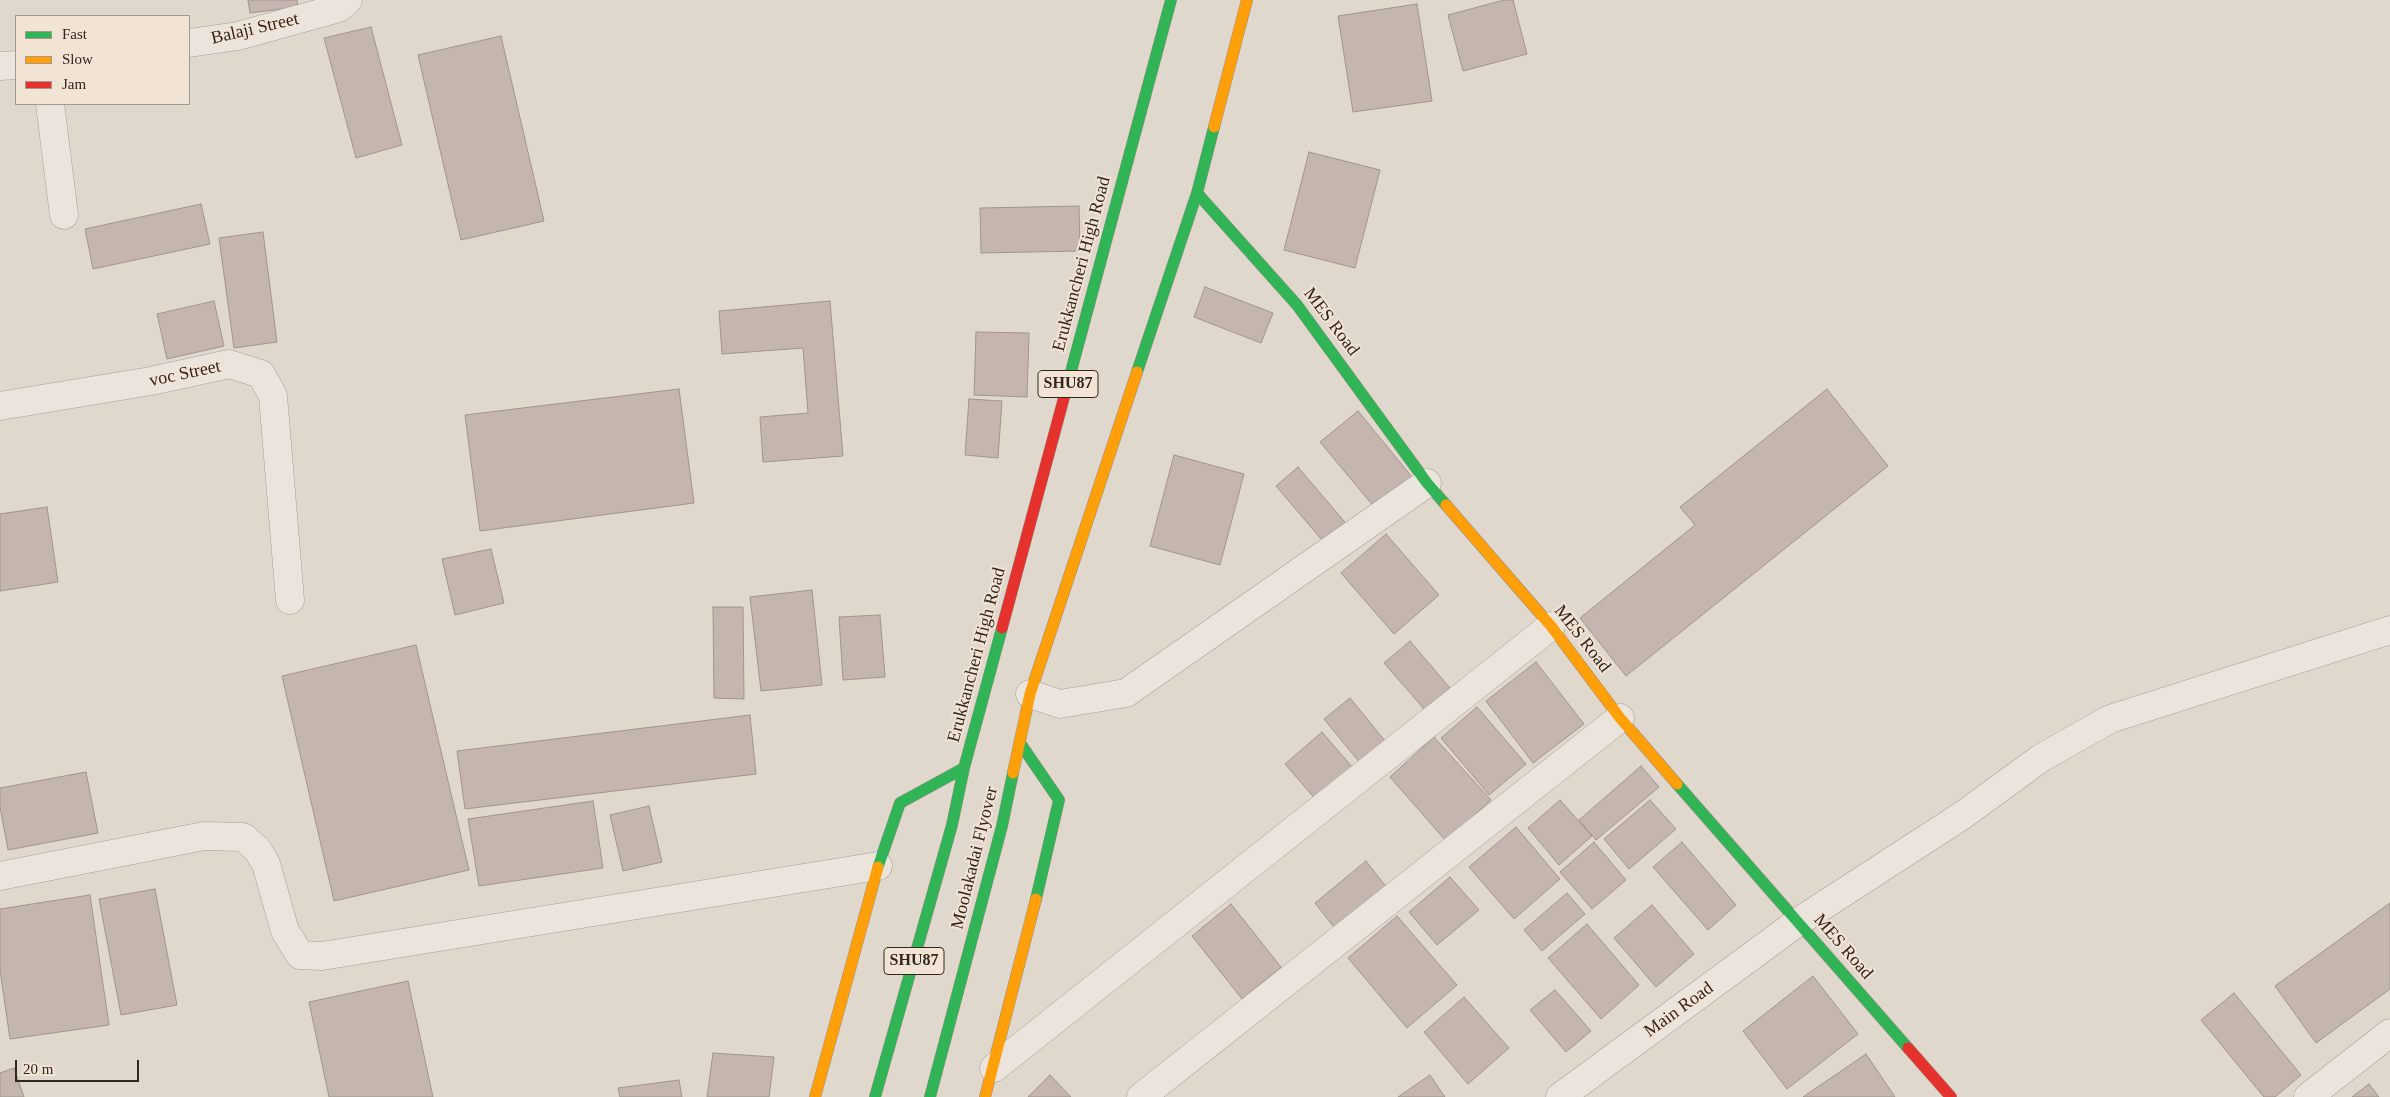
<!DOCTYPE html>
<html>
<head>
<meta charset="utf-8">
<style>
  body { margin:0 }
  #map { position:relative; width:2390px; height:1097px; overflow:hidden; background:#e1d8cd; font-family:Georgia,serif }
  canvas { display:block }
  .legend { position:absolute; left:15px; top:15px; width:175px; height:90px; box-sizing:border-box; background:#f1e4d4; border:1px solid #a5988c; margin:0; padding:6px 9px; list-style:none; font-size:15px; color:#33261f }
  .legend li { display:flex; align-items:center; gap:10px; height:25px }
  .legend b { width:25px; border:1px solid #a5988c }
  .scale { position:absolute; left:15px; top:1060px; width:124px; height:22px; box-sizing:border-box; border:2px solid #33261f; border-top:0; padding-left:6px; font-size:15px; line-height:18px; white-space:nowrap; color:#33261f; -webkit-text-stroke:4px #f1e4d4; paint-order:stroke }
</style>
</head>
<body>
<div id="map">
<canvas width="2390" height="1097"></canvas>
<ul class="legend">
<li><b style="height:6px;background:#30b455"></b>Fast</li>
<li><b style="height:6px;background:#ff9f0a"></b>Slow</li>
<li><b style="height:6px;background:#e5322d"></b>Jam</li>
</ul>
<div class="scale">20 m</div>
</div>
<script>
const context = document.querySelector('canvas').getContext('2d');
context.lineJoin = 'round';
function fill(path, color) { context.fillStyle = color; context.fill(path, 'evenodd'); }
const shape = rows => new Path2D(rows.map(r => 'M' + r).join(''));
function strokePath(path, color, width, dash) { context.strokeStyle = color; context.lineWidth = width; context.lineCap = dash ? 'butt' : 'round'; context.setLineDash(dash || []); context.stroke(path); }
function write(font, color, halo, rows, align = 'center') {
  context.font = font + ' Georgia,serif'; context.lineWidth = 4; context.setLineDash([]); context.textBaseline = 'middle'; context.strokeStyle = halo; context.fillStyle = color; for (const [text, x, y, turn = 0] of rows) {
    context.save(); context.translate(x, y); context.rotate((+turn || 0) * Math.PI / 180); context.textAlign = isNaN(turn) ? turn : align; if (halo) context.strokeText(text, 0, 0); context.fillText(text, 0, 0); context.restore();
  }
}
const building = shape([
  [248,0,297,0,298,7,250,13,248,0],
  [1504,0,1513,0,1527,54,1463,71,1448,15,1504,0],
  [1417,4,1432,101,1353,112,1338,16,1417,4],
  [371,27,402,145,356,158,324,38,371,27],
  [501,36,544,221,461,240,418,55,501,36],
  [1309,152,1380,170,1355,268,1284,250,1309,152],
  [201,204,210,244,93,269,85,229,201,204],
  [1079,206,1080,251,981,253,980,208,1079,206],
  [263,232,277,342,234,348,219,238,263,232],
  [1205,287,1273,313,1261,343,1194,317,1205,287],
  [214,301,224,346,167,359,157,314,214,301],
  [830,301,843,456,763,462,760,417,808,413,803,348,722,354,719,311,830,301],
  [976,332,1029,333,1027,397,974,395,976,332],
  [679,389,694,503,480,531,465,415,679,389],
  [1827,389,1888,466,1626,676,1580,618,1695,525,1680,507,1827,389],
  [969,399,1002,401,998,458,965,455,969,399],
  [1358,411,1412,477,1375,508,1320,442,1358,411],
  [1174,455,1244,474,1220,565,1150,546,1174,455],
  [1298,467,1349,527,1327,546,1276,486,1298,467],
  [47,507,58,582,0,591,0,514,47,507],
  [1386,534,1439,595,1394,634,1341,573,1386,534],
  [491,549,504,603,455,615,442,559,491,549],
  [812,590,822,685,761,691,750,597,812,590],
  [713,607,743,607,744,699,714,698,713,607],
  [880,615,885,677,843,680,839,617,880,615],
  [1410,641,1450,688,1424,709,1384,663,1410,641],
  [416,645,469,870,334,901,282,676,416,645],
  [1536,662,1584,724,1533,763,1486,701,1536,662],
  [1350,698,1386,742,1360,763,1324,719,1350,698],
  [1477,707,1526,764,1489,795,1441,738,1477,707],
  [750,715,756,774,465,809,457,751,750,715],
  [1322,732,1354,769,1317,801,1285,764,1322,732],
  [1434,737,1491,800,1446,841,1390,777,1434,737],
  [1641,766,1659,787,1596,840,1579,820,1641,766],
  [86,772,98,833,8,850,0,807,0,788,86,772],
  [1560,800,1592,836,1559,865,1528,828,1560,800],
  [1650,800,1676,829,1629,869,1604,839,1650,800],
  [593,801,603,868,479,886,468,819,593,801],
  [649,806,662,862,623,871,610,815,649,806],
  [1516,827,1560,879,1514,919,1469,867,1516,827],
  [1594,842,1626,880,1592,909,1560,872,1594,842],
  [1682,842,1736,905,1708,930,1653,867,1682,842],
  [1366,861,1388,889,1337,931,1315,903,1366,861],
  [1450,877,1479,910,1437,945,1409,912,1450,877],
  [155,889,177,1005,121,1015,99,899,155,889],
  [1567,893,1585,914,1542,951,1524,930,1567,893],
  [90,895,109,1025,10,1039,0,970,0,909,90,895],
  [2390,903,2390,989,2316,1043,2275,986,2390,903],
  [1231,904,1281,967,1242,999,1192,936,1231,904],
  [1652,905,1694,954,1656,987,1614,938,1652,905],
  [1397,916,1457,985,1407,1028,1348,958,1397,916],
  [1587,924,1639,985,1601,1019,1548,958,1587,924],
  [1813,976,1858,1034,1787,1089,1743,1031,1813,976],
  [408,981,433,1097,329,1097,309,1002,408,981],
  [1555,990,1591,1031,1566,1052,1530,1010,1555,990],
  [2234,993,2301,1075,2275,1097,2264,1097,2201,1020,2234,993],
  [1464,997,1509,1048,1468,1084,1424,1032,1464,997],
  [713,1053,774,1057,769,1097,707,1097,713,1053],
  [1866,1054,1895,1097,1803,1097,1866,1054],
  [14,1068,24,1097,0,1097,0,1073,14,1068],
  [1050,1075,1071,1097,1028,1097,1050,1075],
  [1430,1075,1445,1097,1398,1097,1430,1075],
  [679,1080,682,1097,620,1097,618,1088,679,1080],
  [2369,1084,2379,1097,2352,1097,2369,1084]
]);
const street = shape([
  [189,43,238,36,339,8,348,0],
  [0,66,16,65],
  [50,104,64,215],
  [0,406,151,381,229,364,261,374,273,396,290,600],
  [1030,694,1060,704,1126,693,1427,483],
  [0,876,204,836,243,837,257,849,266,864,285,931,300,955,322,956,878,866],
  [994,1068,1551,626],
  [1141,1097,1620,718],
  [1560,1097,1798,922,1963,815,2041,758,2110,719,2390,630],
  [2308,1097,2390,1033]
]);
const fast = shape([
  [1197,193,1297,305,1427,483,1446,505],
  [1137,372,1197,193,1214,127],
  [1066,390,1171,0],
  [1020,743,1059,800,1036,899],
  [1677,784,1908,1048],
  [878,867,900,803,964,768],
  [875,1097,952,825,964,768,1002,628],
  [930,1097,1002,826,1013,773]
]);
const slow = shape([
  [1214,127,1247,0],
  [1446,505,1551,626,1620,718,1677,784],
  [1013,773,1030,694,1137,372],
  [815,1097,878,867],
  [985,1097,1036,899]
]);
const jam = shape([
  [1002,628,1066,390],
  [1908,1048,1951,1097]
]);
const shields = [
  [1068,384,60],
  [914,961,60]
];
const shieldNames = [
  ["SHU87",1068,384],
  ["SHU87",914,961]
];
const streetNames = [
  ["Balaji Street",255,29,-13],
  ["Erukkancheri High Road",1082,264,-75],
  ["MES Road",1331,322,53],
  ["voc Street",185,374,-12],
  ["MES Road",1582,639,52],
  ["Erukkancheri High Road",977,655,-75],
  ["Moolakadai Flyover",975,858,-76],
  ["MES Road",1843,947,49],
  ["Main Road",1679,1010,-36]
];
fill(building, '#c4b6ae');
strokePath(building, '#a1948d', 1);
strokePath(street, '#a69e96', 29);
strokePath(fast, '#968d86', 12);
strokePath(slow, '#968d86', 12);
strokePath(jam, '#968d86', 12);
strokePath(street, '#eae4dd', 28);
strokePath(fast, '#30b455', 11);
strokePath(slow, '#ff9f0a', 11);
strokePath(jam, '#e5322d', 11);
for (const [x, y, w] of shields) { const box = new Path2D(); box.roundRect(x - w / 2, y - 13.5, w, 27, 4); context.fillStyle = '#f1e4d4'; context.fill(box); strokePath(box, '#33261f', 1); }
write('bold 16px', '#33261f', null, shieldNames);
write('18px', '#33261f', '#f1e4d4', streetNames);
</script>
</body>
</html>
